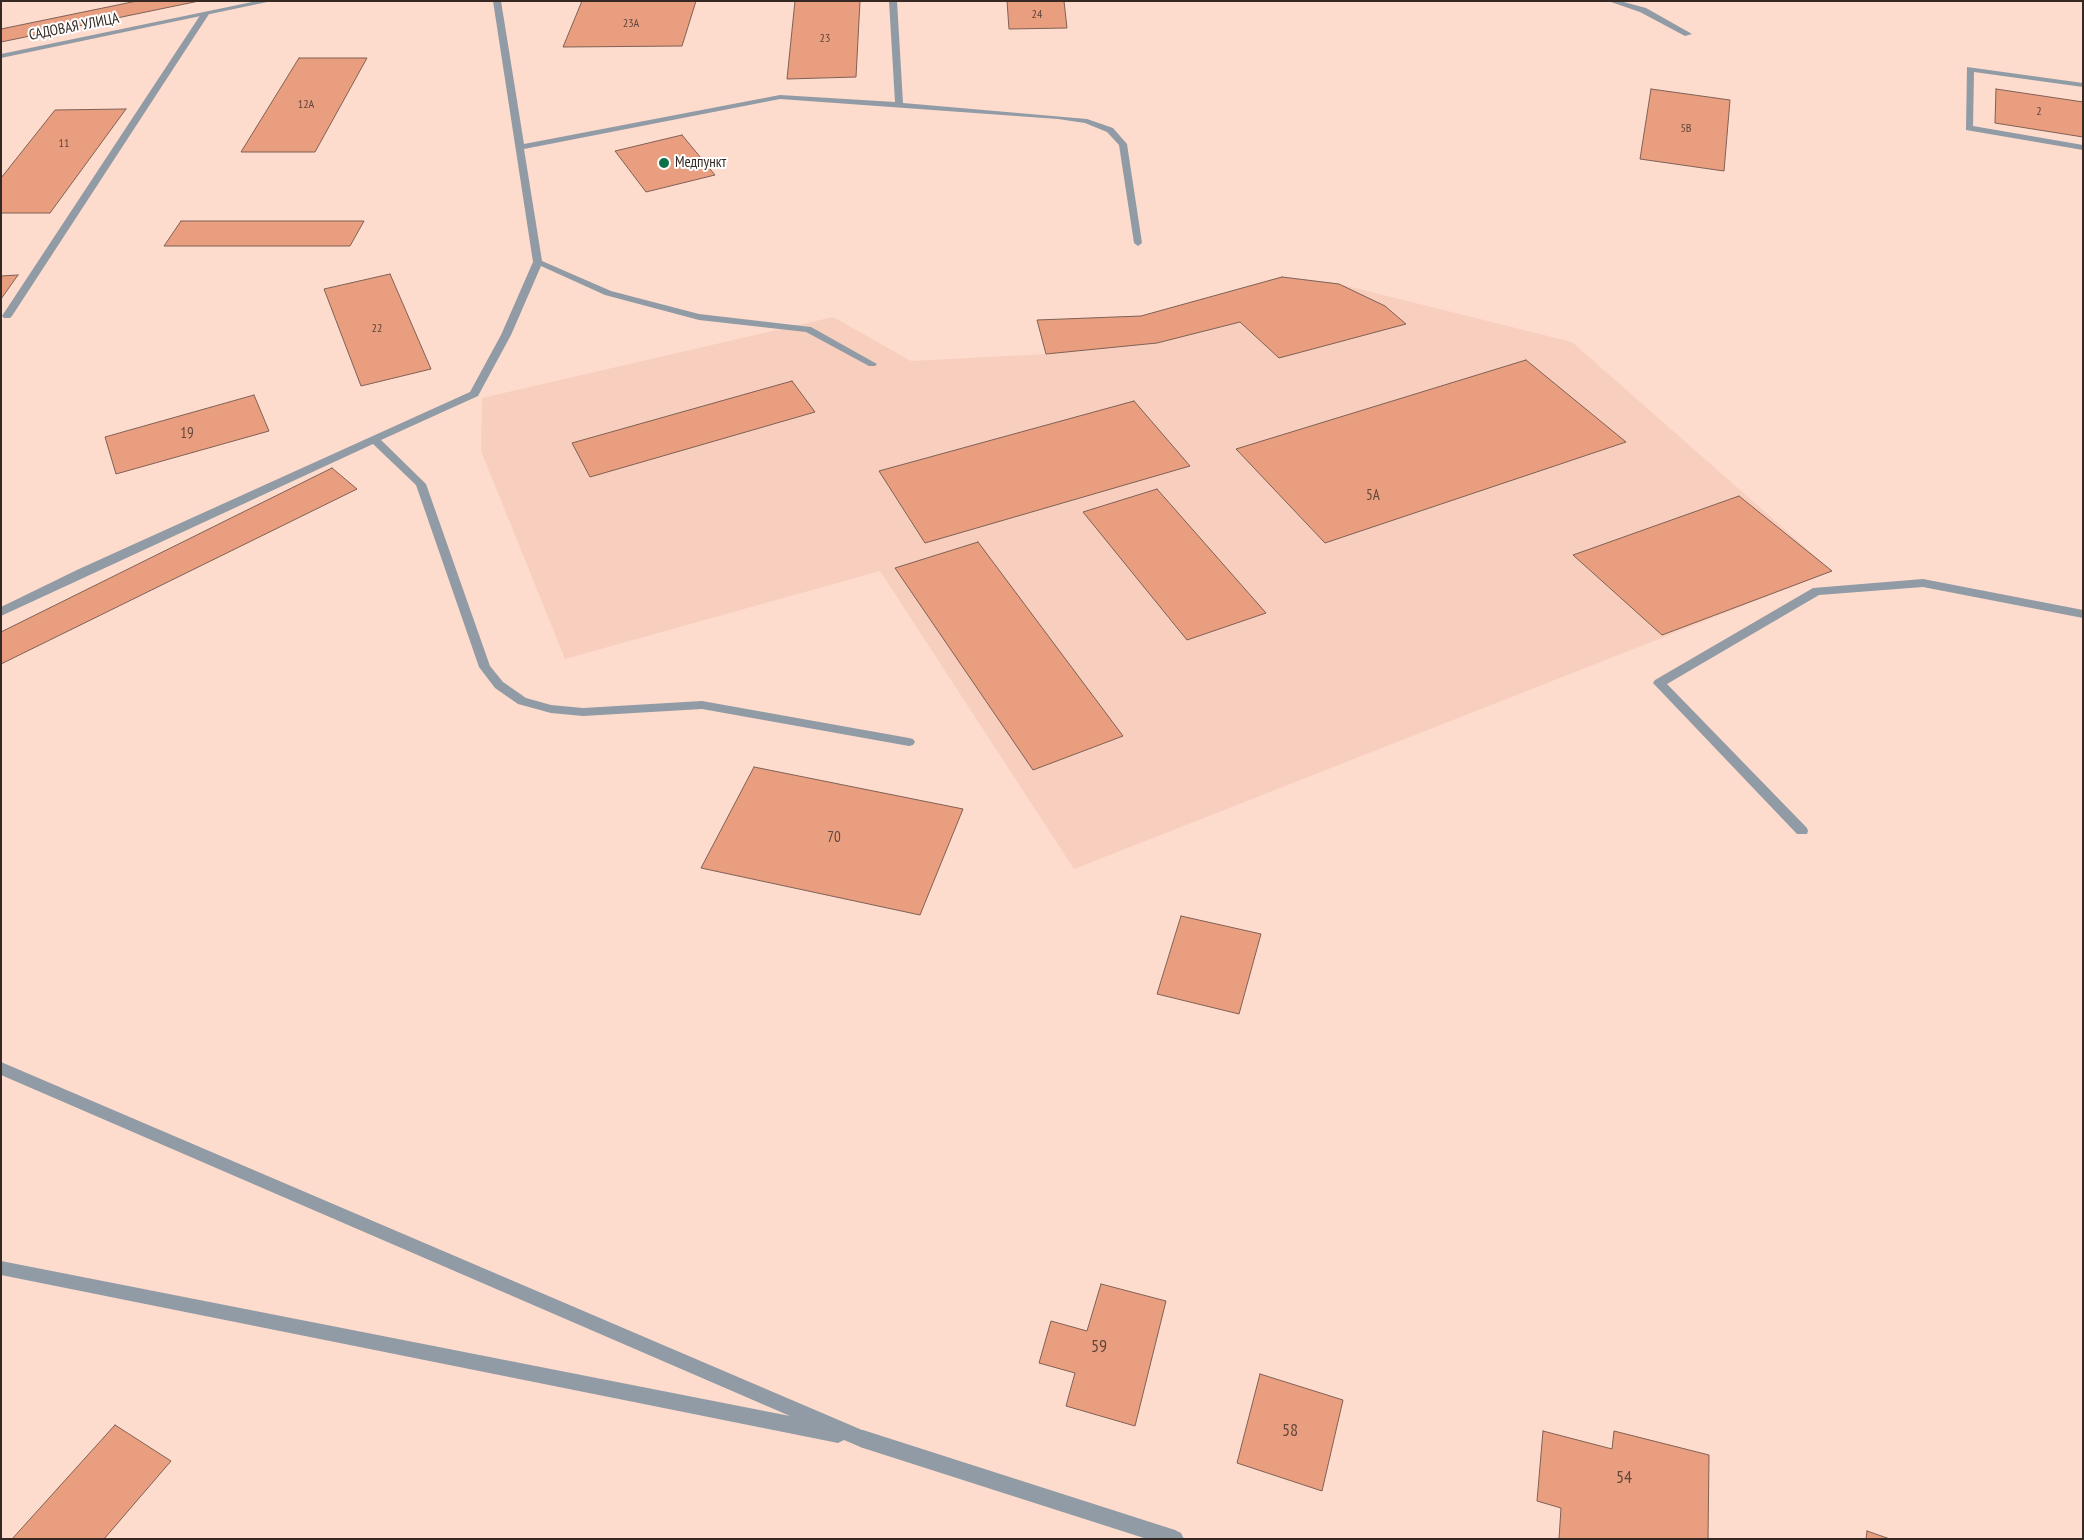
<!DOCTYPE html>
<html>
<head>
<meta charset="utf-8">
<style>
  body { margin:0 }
  #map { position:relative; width:2084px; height:1540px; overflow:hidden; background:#fddbcd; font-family:"PT Sans Narrow",sans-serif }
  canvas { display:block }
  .frame { position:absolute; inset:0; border:2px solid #362924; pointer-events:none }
</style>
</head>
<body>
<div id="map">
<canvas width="2084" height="1540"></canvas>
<div class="frame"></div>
</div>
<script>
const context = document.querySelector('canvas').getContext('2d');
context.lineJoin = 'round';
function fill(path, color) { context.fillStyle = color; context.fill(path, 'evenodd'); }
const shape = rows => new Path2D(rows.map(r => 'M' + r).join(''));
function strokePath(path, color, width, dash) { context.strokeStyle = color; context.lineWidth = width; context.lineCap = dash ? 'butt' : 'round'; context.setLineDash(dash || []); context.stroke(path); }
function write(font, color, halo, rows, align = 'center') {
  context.font = font + ' "PT Sans Narrow",sans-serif'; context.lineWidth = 4; context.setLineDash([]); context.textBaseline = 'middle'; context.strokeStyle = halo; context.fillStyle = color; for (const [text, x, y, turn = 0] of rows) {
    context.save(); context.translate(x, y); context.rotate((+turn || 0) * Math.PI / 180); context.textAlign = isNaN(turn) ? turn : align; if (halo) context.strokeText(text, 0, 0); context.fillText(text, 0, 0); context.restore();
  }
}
const built = shape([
  [1282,277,1339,284,1572,342,1832,571,1074,869,880,571,565,659,481,451,482,398,833,317,911,361,1046,354,1037,320,1141,316]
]);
const building = shape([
  [137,1,199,1,1,42,1,29,137,1],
  [582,1,696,1,682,46,563,47,582,1],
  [795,1,860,1,856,77,787,79,795,1],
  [1007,1,1064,1,1067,28,1009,29,1007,1],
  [299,58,367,58,315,152,241,152,299,58],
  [1651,89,1730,100,1724,171,1640,159,1651,89],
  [1996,89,2083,102,2083,137,1995,123,1996,89],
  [126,109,50,213,1,213,1,178,55,110,126,109],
  [682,135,715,175,646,192,615,151,682,135],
  [181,221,364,221,350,246,164,246,181,221],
  [390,274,431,369,361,386,324,289,390,274],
  [18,275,1,299,1,276,18,275],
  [1282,277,1339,284,1385,306,1406,324,1279,358,1240,322,1157,343,1046,354,1037,320,1141,316,1282,277],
  [1526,360,1626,442,1325,543,1236,449,1526,360],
  [792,381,815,412,590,477,572,443,792,381],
  [254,395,269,431,116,474,105,437,254,395],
  [1134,401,1190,466,925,543,879,471,1134,401],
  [332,468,357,489,1,664,1,632,332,468],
  [1157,489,1266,613,1187,640,1083,512,1157,489],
  [1739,496,1832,571,1662,635,1573,555,1739,496],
  [978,542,1123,736,1033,770,895,568,978,542],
  [754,767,963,809,920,915,701,868,754,767],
  [1181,916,1261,934,1239,1014,1157,994,1181,916],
  [1101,1284,1166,1301,1135,1426,1066,1406,1075,1373,1039,1363,1051,1321,1087,1331,1101,1284],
  [1260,1374,1343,1400,1322,1491,1237,1463,1260,1374],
  [115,1425,171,1461,104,1539,12,1539,115,1425],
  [1543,1431,1612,1449,1614,1431,1709,1455,1708,1539,1559,1539,1561,1508,1537,1501,1543,1431],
  [1867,1531,1890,1539,1866,1539,1867,1531]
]);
const lane = shape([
  [493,1,501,1,524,144,780,95,895,102,889,1,897,1,903,103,1087,119,1113,128,1127,144,1142,243,1138,246,1134,243,1119,145,1107,132,1085,123,1058,119,780,99,524,149,542,261,611,291,699,314,811,327,877,364,875,366,869,366,806,332,699,320,605,295,541,266,511,335,478,396,381,440,426,484,490,666,503,682,526,698,551,705,583,708,702,701,909,738,913,739,915,742,913,745,909,746,702,709,583,716,551,713,518,704,495,688,479,667,416,485,373,444,1,616,1,607,79,569,470,392,501,335,533,262,493,1],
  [1608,1,1620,1,1646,8,1692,34,1685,36,1640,12,1608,1],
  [205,12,209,14,12,316,10,318,4,318,2,316,201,14,205,12],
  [1967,67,2083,83,2083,87,1974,72,1973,126,2083,145,2083,150,1966,130,1967,67],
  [1923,579,2083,610,2083,618,1923,587,1819,595,1667,684,1807,828,1808,831,1807,834,1797,834,1653,683,1655,680,1813,588,1923,579],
  [1,1062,869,1433,872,1439,869,1445,863,1448,844,1440,838,1443,1,1275,1,1261,790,1416,1,1075,1,1062]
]);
const street = shape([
  [257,1,272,1,1,58,1,54,257,1],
  [863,1430,1175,1530,1181,1533,1184,1539,1147,1539,863,1448,857,1445,854,1439,857,1433,863,1430]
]);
const markers = [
  [664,163,6,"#0d7147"]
];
const farNumbernames = [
  ["24",1037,15],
  ["23А",631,24],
  ["23",825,39],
  ["12А",306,105],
  ["2",2039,112],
  ["5В",1686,129],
  ["11",64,144],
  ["22",377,329]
];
const farStreetnames = [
  ["САДОВАЯ УЛИЦА",74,27,-11]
];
const farPoinames = [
  ["Медпункт",675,163]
];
const numberNames = [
  ["19",187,434],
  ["5А",1373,496],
  ["70",834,838]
];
const nearNumbernames = [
  ["59",1099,1347],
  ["58",1290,1431],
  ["54",1624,1478]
];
fill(built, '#f8cfbe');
fill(building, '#e89e7f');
strokePath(building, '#7f6155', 1);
fill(lane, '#909ba5');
fill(street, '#909ba5');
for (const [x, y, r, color] of markers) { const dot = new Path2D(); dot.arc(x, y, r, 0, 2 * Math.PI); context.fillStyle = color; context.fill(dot); strokePath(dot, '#fff', 2); }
write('12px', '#62463b', null, farNumbernames);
write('15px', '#362924', '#fff', farStreetnames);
write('15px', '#362924', '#fff', farPoinames, 'left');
write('15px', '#62463b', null, numberNames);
write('18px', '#62463b', null, nearNumbernames);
</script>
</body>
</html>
